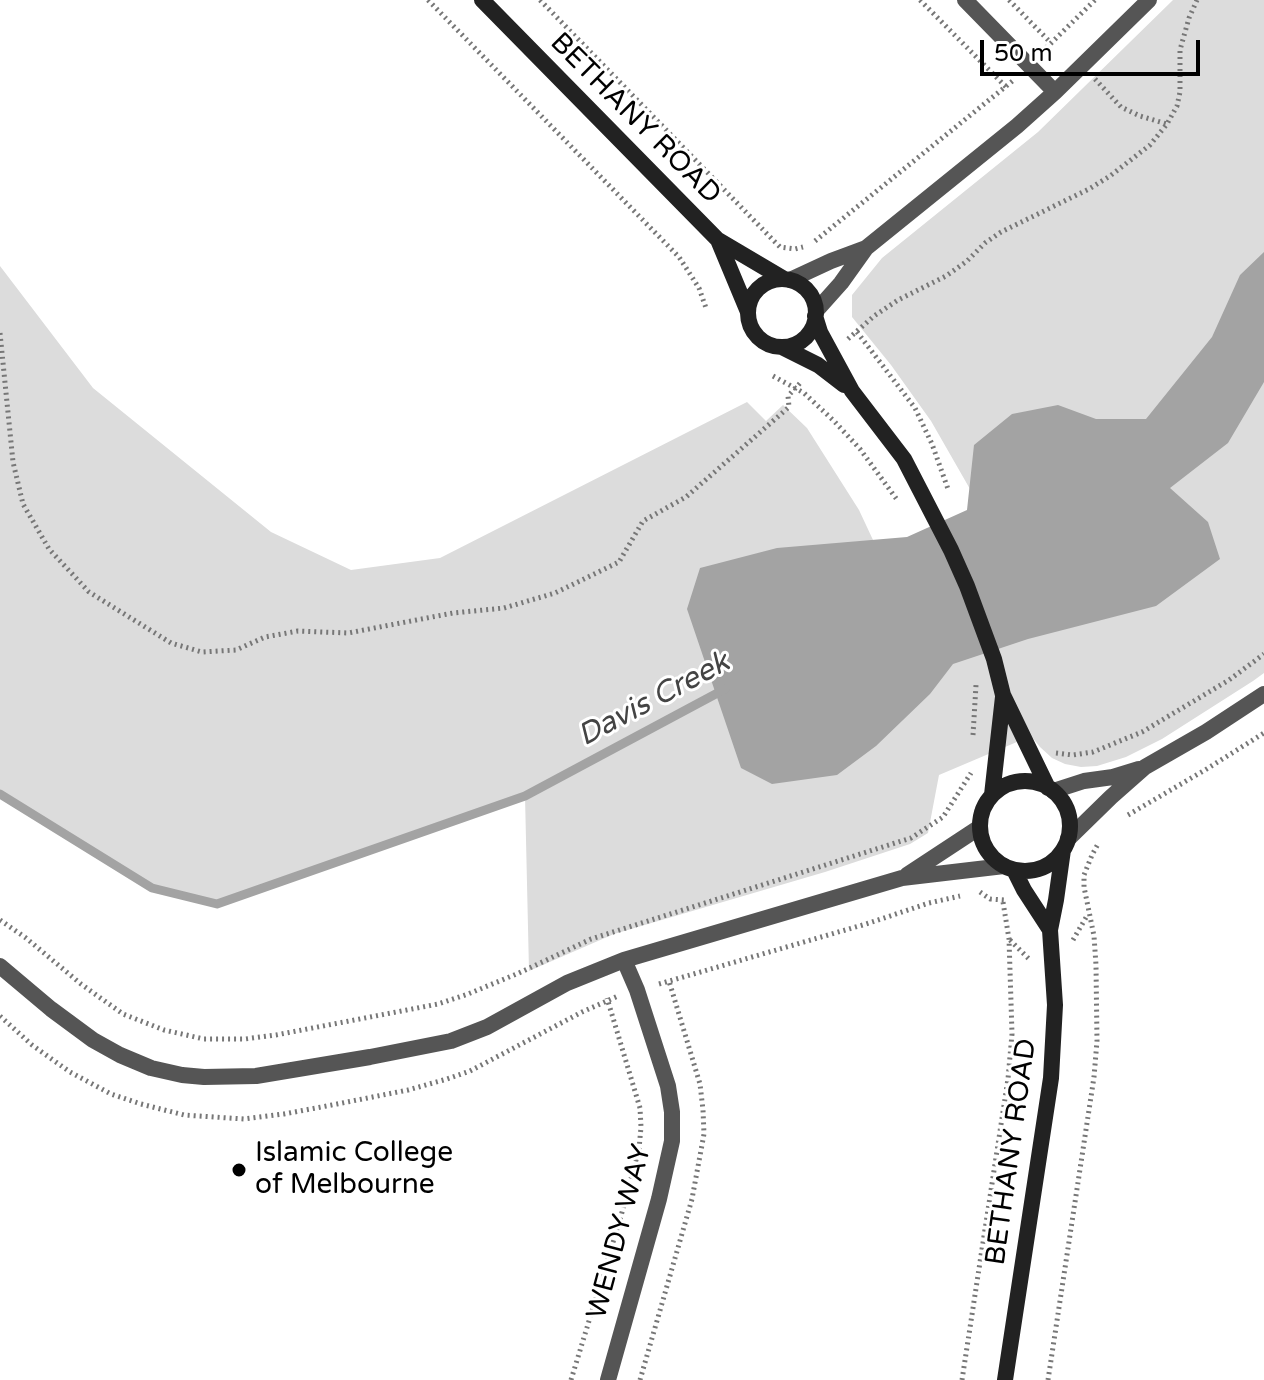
<!DOCTYPE html>
<html>
<head>
<meta charset="utf-8">
<style>
  body { margin:0 }
  #map { position:relative; width:1264px; height:1380px; overflow:hidden; background:#fff; font-family:"Varela Round",sans-serif }
  canvas { display:block }
  .scale { position:absolute; left:980px; top:40px; width:220px; height:36px; box-sizing:border-box; border:4px solid #000; border-top:0; padding-left:10px; font-size:24px; line-height:28px; white-space:nowrap; color:#000; -webkit-text-stroke:6px #fff; paint-order:stroke }
</style>
</head>
<body>
<div id="map">
<canvas width="1264" height="1380"></canvas>
<div class="scale">50 m</div>
</div>
<script>
const context = document.querySelector('canvas').getContext('2d');
context.lineJoin = 'round';
function fill(path, color) { context.fillStyle = color; context.fill(path, 'evenodd'); }
const shape = rows => new Path2D(rows.map(r => 'M' + r).join(''));
function strokePath(path, color, width, dash) { context.strokeStyle = color; context.lineWidth = width; context.lineCap = dash ? 'butt' : 'round'; context.setLineDash(dash || []); context.stroke(path); }
function write(font, color, halo, rows, align = 'center') {
  context.font = font + ' "Varela Round",sans-serif'; context.lineWidth = 6; context.setLineDash([]); context.textBaseline = 'middle'; context.strokeStyle = halo; context.fillStyle = color; for (const [text, x, y, turn = 0] of rows) {
    context.save(); context.translate(x, y); context.rotate((+turn || 0) * Math.PI / 180); context.textAlign = isNaN(turn) ? turn : align; if (halo) context.strokeText(text, 0, 0); context.fillText(text, 0, 0); context.restore();
  }
}
const green = shape([
  [1173,0,1264,0,1264,673,1253,681,1162,739,1126,757,1097,766,1081,767,1065,764,1052,758,1040,747,1031,736,939,775,928,833,910,844,825,872,614,934,529,971,525,796,217,904,152,888,0,794,0,266,93,388,271,532,351,570,440,558,747,402,766,421,783,405,807,428,859,510,909,617,982,510,931,421,891,365,852,317,852,295,882,258,1038,132]
]);
const water = shape([
  [1264,252,1264,382,1228,443,1170,488,1208,522,1220,559,1156,606,1028,639,953,664,930,694,876,746,837,775,772,784,741,768,687,609,700,568,777,548,907,537,967,510,974,445,1012,414,1058,405,1096,419,1146,419,1212,337,1240,275]
]);
const stream = shape([
  [0,794,152,888,217,904,525,796,725,689]
]);
const path = shape([
  [428,0,679,257,699,288,706,308],
  [540,0,774,241,780,247,795,249,803,247],
  [920,0,1006,87],
  [1009,0,1051,43],
  [1042,52,1095,0],
  [1095,79,1121,107,1140,116,1167,124],
  [815,241,1015,79],
  [857,332,915,408,932,444,948,489],
  [0,333,13,462,23,504,49,549,89,592,171,643,202,652,236,650,265,637,298,631,348,633,453,613,504,608,555,593,619,562,643,521,686,497,789,407,788,396,802,381],
  [848,339,874,316,898,300,946,276,967,261,985,243,1001,232,1089,189,1110,176,1150,145,1167,124,1177,106,1180,92,1180,50,1189,18,1197,0],
  [773,376,804,393,834,421,860,449,898,501],
  [973,735,976,685],
  [1056,753,1073,755,1093,752,1142,732,1229,680,1264,654],
  [1128,815,1205,770,1264,733],
  [980,892,990,899,1004,900],
  [0,920,26,938,81,984,123,1014,164,1030,204,1039,245,1039,276,1035,438,1004,468,994,519,973,591,939,911,838,943,817,971,773],
  [1010,940,1031,961],
  [1073,940,1088,914],
  [659,984,866,924,929,903,960,896],
  [0,1016,32,1045,70,1072,111,1094,141,1104,184,1115,244,1119,284,1114,337,1104,408,1090,447,1079,470,1071,582,1012,618,996],
  [571,1380,621,1216,639,1149,641,1127,640,1108,607,998],
  [640,1380,692,1199,704,1134,703,1110,700,1084,669,981],
  [962,1380,1008,1079,1012,1034,1009,939,1003,902],
  [1048,1380,1094,1077,1097,1041,1096,965,1094,936,1084,887,1084,875,1092,855,1098,844]
]);
const street = shape([
  [965,0,1055,92],
  [790,280,831,261,866,248],
  [816,311,841,283,866,248,1017,126,1055,92,1149,0],
  [1053,791,1084,781,1113,777,1139,769],
  [1068,839,1111,797,1145,767,1206,732,1264,694],
  [907,875,980,827],
  [0,966,51,1009,93,1040,120,1055,151,1068,182,1075,204,1077,256,1076,370,1057,451,1041,487,1027,567,983,624,960,902,878,1004,866],
  [608,1380,659,1199,672,1141,672,1112,668,1086,637,990,624,960]
]);
const secondary = shape([
  [482,0,718,240,784,279],
  [718,240,748,312],
  '748 313a34 34 0 1 1 68 0a34 34 0 1 1-68 0Z',
  [815,316,820,332,852,391,904,459,951,550,967,586,994,659,1003,695,1048,788],
  [782,347,818,365,844,385],
  '980 826a45 45 0 1 1 90 0a45 45 0 1 1-90 0Z',
  [992,795,1003,697],
  [1014,870,1024,890,1050,930],
  [1005,1380,1051,1078,1055,1005,1050,930,1056,900,1063,850]
]);
const markers = [
  [239,1170,8,"#000"]
];
const streetNames = [
  ["BETHANY ROAD",635,119,45],
  ["BETHANY ROAD",1012,1152,-82],
  ["WENDY WAY",620,1232,-75]
];
const poiNames = [
  ["Islamic College",255,1154],
  ["of Melbourne",255,1186]
];
const waterNames = [
  ["Davis Creek",654,700,-28]
];
fill(green, '#dcdcdc');
fill(water, '#a3a3a3');
strokePath(stream, '#a3a3a3', 9);
strokePath(path, '#777', 5, [2, 4]);
strokePath(street, '#555', 16);
strokePath(secondary, '#222', 16);
for (const [x, y, r, color] of markers) { const dot = new Path2D(); dot.arc(x, y, r, 0, 2 * Math.PI); context.fillStyle = color; context.fill(dot); strokePath(dot, '#fff', 3); }
write('28px', '#000', '#fff', streetNames);
write('28px', '#000', '#fff', poiNames, 'left');
write('italic 30px', '#444', '#fff', waterNames);
</script>
</body>
</html>
